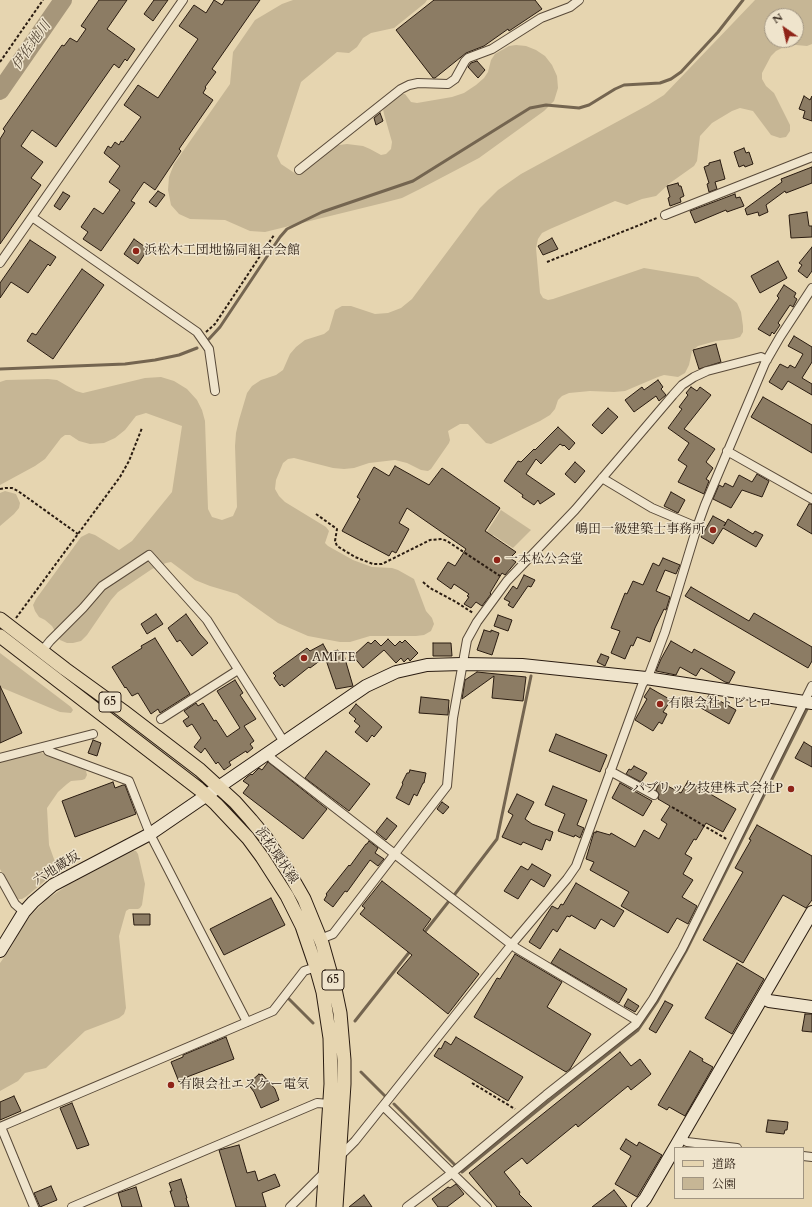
<!DOCTYPE html>
<html>
<head>
<meta charset="utf-8">
<style>
  body { margin:0 }
  #map { position:relative; width:812px; height:1207px; overflow:hidden; background:#e6d5b0; font-family:Cardo,"Noto Serif JP",serif }
  canvas { display:block }
  .legend { position:absolute; left:674px; top:1147px; width:130px; height:52px; box-sizing:border-box; background:#efe4cc; border:1px solid #a09481; margin:0; padding:5px 7px; list-style:none; font-size:12px; color:#2a1c11 }
  .legend li { display:flex; align-items:center; gap:8px; height:20px }
  .legend b { width:20px; border:1px solid #a09481 }
  .north { position:absolute; left:764px; top:8px; width:40px; height:40px; box-sizing:border-box; background:#efe4cc; border:1px solid #a09481; border-radius:50%; rotate:326deg; font-size:11px; font-weight:700; line-height:16px; text-align:center; color:#2a1c11 }
  .north::after { content:''; display:block; margin:auto; width:14px; height:18px; background:#8f2418; clip-path:polygon(50% 0,100% 100%,50% 72%,0 100%) }
</style>
</head>
<body>
<div id="map">
<canvas width="812" height="1207"></canvas>
<ul class="legend">
<li><b style="height:5px;background:#e6d5b0"></b>道路</li>
<li><b style="height:11px;background:#c6b695"></b>公園</li>
</ul>
<div class="north">N</div>
</div>
<script>
const context = document.querySelector('canvas').getContext('2d');
context.lineJoin = 'round';
function fill(path, color) { context.fillStyle = color; context.fill(path, 'evenodd'); }
const shape = rows => new Path2D(rows.map(r => 'M' + r).join(''));
function strokePath(path, color, width, dash) { context.strokeStyle = color; context.lineWidth = width; context.lineCap = dash ? 'butt' : 'round'; context.setLineDash(dash || []); context.stroke(path); }
function write(font, color, halo, rows, align = 'center') {
  context.font = font + ' Cardo,"Noto Serif JP",serif'; context.lineWidth = 3; context.setLineDash([]); context.textBaseline = 'middle'; context.strokeStyle = halo; context.fillStyle = color; for (const [text, x, y, turn = 0] of rows) {
    context.save(); context.translate(x, y); context.rotate((+turn || 0) * Math.PI / 180); context.textAlign = isNaN(turn) ? turn : align; if (halo) context.strokeText(text, 0, 0); context.fillText(text, 0, 0); context.restore();
  }
}
const green = shape([
  [293,0,427,0,425,3,394,28,371,33,363,38,357,47,349,53,337,52,301,82,277,156,281,164,296,174,300,173,332,148,339,145,347,144,363,146,370,149,381,155,386,154,391,149,392,142,384,114,383,109,386,104,400,94,405,94,411,102,417,103,452,97,464,93,476,85,484,78,488,72,491,60,495,54,509,46,516,45,526,46,536,50,545,56,552,65,557,76,558,88,554,101,544,111,479,158,420,189,402,198,383,203,265,232,250,231,225,220,190,219,179,214,171,205,168,190,169,177,174,164,230,84,233,52,255,20,282,4],
  [755,0,812,0,812,44,807,46,796,45,786,46,776,51,771,56,762,73,762,79,766,86,774,93,790,125,790,131,786,137,780,138,771,135,753,111,740,108,732,111,712,123,700,136,697,161,694,166,670,183,656,196,642,199,627,205,615,201,550,229,542,233,538,239,536,248,540,293,543,298,548,300,553,299,644,268,698,277,731,298,737,303,741,312,743,326,743,332,740,337,733,339,716,341,698,346,692,351,689,365,685,373,678,377,664,375,658,377,625,391,614,392,590,391,569,393,562,396,558,400,555,409,550,415,540,421,491,444,486,443,468,424,460,424,448,431,450,440,449,443,431,469,428,471,421,470,407,463,395,460,369,463,354,468,344,469,333,468,294,458,288,459,283,463,276,480,275,489,279,496,285,502,326,527,329,531,325,543,328,546,353,560,372,567,392,568,398,570,414,579,426,611,432,618,434,624,431,631,424,635,416,636,370,636,350,642,340,642,308,636,278,623,237,594,210,586,195,580,171,562,166,563,152,569,118,592,111,600,87,635,81,641,73,643,67,643,60,640,52,626,45,620,39,617,35,611,33,605,36,599,81,537,89,533,95,535,119,550,132,541,172,492,182,426,146,413,136,416,125,430,115,438,104,443,90,444,79,441,70,435,65,435,61,438,45,459,35,466,0,485,0,382,6,380,48,379,57,380,76,391,83,393,145,378,161,377,174,381,187,389,197,400,202,410,205,421,208,509,212,517,222,520,233,516,237,507,235,446,236,433,239,420,247,393,252,386,261,380,276,375,283,370,290,354,296,347,305,340,324,334,329,330,335,310,342,306,351,306,375,314,388,313,401,308,412,299,480,208,498,190,521,174,648,105,664,95],
  [772,16,796,16,796,40,772,40],
  [5,491,16,494,20,503,19,508,14,514,0,526,0,493],
  [501,510,531,530,513,548,493,535,490,540,484,536],
  [0,653,71,707,73,710,71,713,60,712,0,687],
  [39,752,82,768,86,771,87,775,85,779,82,780,71,781,67,784,58,792,47,808,49,845,55,862,56,868,54,873,27,896,22,899,18,899,14,895,0,869,0,761],
  [133,851,136,851,138,854,145,884,142,905,140,908,138,909,129,909,126,911,119,936,126,1008,124,1014,119,1018,85,1031,46,1068,25,1073,18,1081,0,1091,0,963,10,949,23,926,30,916,47,899,68,885]
]);
const stream = shape([
  [209,339,220,327,280,237,287,229,322,212,413,181,530,108,546,105,579,108,589,105,615,89,624,85,660,83,671,79,681,72,718,32,743,0],
  [0,369,125,364,155,360,179,355,197,348],
  [455,894,497,839,531,676],
  [423,934,449,901],
  [289,999,313,1023],
  [355,1021,411,950],
  [361,1072,385,1096],
  [394,1104,455,1165],
  [461,1171,462,1172,550,1100,638,1030,657,1002,686,951,807,709]
]);
const river = shape([
  [0,91,63,0]
]);
const building = shape([
  [99,0,127,0,107,29,135,49,127,61,125,59,119,68,114,64,56,147,32,130,21,146,43,162,31,178,41,185,0,244,0,139,5,131,3,129,62,45,64,46,70,38,77,42,86,29,81,26,99,0],
  [154,0,168,0,153,21,144,14,154,0],
  [214,0,222,5,225,0,260,0,212,69,216,72,205,87,206,88,203,93,213,100,179,149,181,151,155,190,144,182,131,201,135,203,101,251,83,239,88,232,81,227,94,208,103,214,120,190,109,182,120,166,104,153,108,146,111,148,115,142,119,145,121,141,123,142,141,117,124,105,138,85,158,98,198,39,179,26,194,5,206,13,214,0],
  [434,0,535,0,542,9,509,31,508,29,484,46,466,53,435,78,433,78,396,30,434,0],
  [477,61,485,70,478,78,468,67,471,63,477,61],
  [804,96,810,100,812,96,812,121,803,118,805,111,799,109,804,96],
  [380,113,383,121,376,125,374,118,380,113],
  [744,148,746,153,749,152,753,164,745,167,744,165,739,167,734,152,744,148],
  [720,160,725,179,715,182,717,189,709,192,707,184,709,183,704,167,709,165,709,163,720,160],
  [812,167,812,183,786,193,785,191,766,205,768,212,759,216,758,212,747,215,745,209,782,182,781,179,812,167],
  [678,183,679,186,681,186,684,196,680,198,681,202,670,206,668,198,670,197,667,186,678,183],
  [158,191,165,195,156,207,149,202,158,191],
  [63,192,70,196,60,210,54,206,63,192],
  [735,194,736,198,740,197,744,206,727,212,726,210,695,223,690,211,735,194],
  [807,212,809,226,812,226,812,237,791,238,789,215,807,212],
  [552,238,558,249,543,255,538,246,552,238],
  [134,239,148,249,138,264,124,254,134,239],
  [30,240,56,257,50,266,48,264,28,293,11,282,0,298,0,283,30,240],
  [812,247,812,271,807,278,798,271,802,265,799,263,812,247],
  [778,261,787,278,760,293,751,276,778,261],
  [82,269,104,285,53,359,27,341,32,333,36,335,82,269],
  [784,285,796,293,794,297,797,299,793,307,790,305,778,323,780,325,774,334,772,332,770,336,758,329,779,298,777,296,784,285],
  [794,336,812,347,812,362,802,378,812,384,812,395,788,381,782,390,769,382,780,364,788,368,790,365,795,368,803,354,788,346,794,336],
  [716,344,721,362,699,369,693,350,716,344],
  [658,380,663,387,661,389,666,395,659,401,656,396,634,412,625,400,642,387,644,390,658,380],
  [691,387,697,391,700,387,711,395,684,429,715,449,706,462,713,468,706,479,709,481,704,494,678,482,687,466,678,460,689,443,668,428,682,409,679,407,688,395,686,393,691,387],
  [763,397,812,425,812,453,751,417,763,397],
  [608,408,618,417,602,434,592,425,608,408],
  [558,427,575,443,569,450,564,445,563,446,560,444,541,464,536,459,526,474,555,494,540,504,538,500,534,505,522,497,523,495,504,481,518,461,521,462,534,449,535,450,558,427],
  [575,462,585,471,575,483,565,474,575,462],
  [395,466,429,485,442,468,500,508,485,531,516,552,510,558,516,562,505,575,502,573,490,593,491,594,482,606,476,602,471,608,464,604,469,597,467,596,469,594,454,584,451,589,437,579,448,562,455,566,466,549,407,508,399,523,409,529,396,553,392,551,389,556,342,531,360,499,357,497,374,467,389,476,395,466],
  [757,474,769,481,762,497,742,490,731,508,713,499,719,485,723,487,725,483,733,487,739,475,752,482,757,474],
  [671,492,685,500,678,513,664,506,671,492],
  [809,504,812,504,812,534,797,525,809,504],
  [713,516,726,523,724,526,728,519,753,534,755,531,763,535,756,547,723,528,713,544,701,537,713,516],
  [663,558,680,565,676,574,665,570,656,591,670,597,666,610,664,609,655,628,650,642,637,637,633,646,631,645,625,659,611,653,620,631,611,628,625,593,627,594,633,581,643,585,653,563,659,566,663,558],
  [524,575,535,580,531,587,528,586,513,608,508,605,510,602,504,599,513,586,517,589,524,575],
  [691,587,749,621,754,613,812,647,812,661,808,668,685,596,691,587],
  [156,614,163,624,147,634,141,624,156,614],
  [186,614,200,634,208,643,192,656,180,640,177,642,168,628,186,614],
  [498,615,512,620,508,631,494,626,498,615],
  [484,630,491,632,491,630,499,633,492,655,477,650,484,630],
  [155,638,190,694,160,713,158,709,151,714,138,693,132,696,126,687,125,688,112,667,142,648,141,646,155,638],
  [388,639,395,646,400,641,402,643,405,640,418,653,410,661,408,658,404,662,401,658,396,663,384,650,363,668,353,656,368,642,371,644,375,640,381,646,388,639],
  [671,641,692,653,694,649,735,672,729,683,725,682,701,668,696,676,680,667,676,675,656,671,661,659,671,641],
  [433,643,451,643,452,656,433,656,433,643],
  [323,644,328,653,338,650,339,653,343,652,353,686,336,689,325,657,310,668,309,667,284,687,282,684,280,686,274,678,276,676,273,673,307,648,310,651,323,644],
  [601,654,609,657,605,666,597,662,601,654],
  [477,672,526,677,523,701,492,698,494,676,462,699,465,680,477,672],
  [235,680,243,693,240,695,256,719,244,726,254,741,250,744,253,748,247,753,246,751,229,762,231,765,224,770,218,762,216,764,205,748,201,753,194,747,201,738,192,724,187,727,183,721,189,717,184,711,196,703,198,706,203,703,214,721,216,720,227,737,240,728,217,691,235,680],
  [0,686,22,733,0,743,0,686],
  [650,688,671,700,663,712,667,714,662,724,659,722,653,731,635,720,647,699,644,697,650,688],
  [709,695,736,710,729,724,701,708,709,695],
  [421,697,449,700,448,715,419,713,421,697],
  [356,704,382,727,374,737,372,735,367,742,355,732,360,726,354,721,356,719,349,713,356,704],
  [556,734,607,755,600,772,549,751,556,734],
  [93,740,101,743,97,756,88,753,93,740],
  [804,742,812,747,812,767,795,758,804,742],
  [326,751,370,784,349,811,305,778,326,751],
  [268,762,327,809,303,839,243,793,249,785,243,781,247,777,251,774,252,775,259,768,262,770,268,762],
  [634,766,647,773,641,782,626,774,629,769,631,770,634,766],
  [410,770,426,773,424,783,423,783,417,796,414,794,409,805,396,798,403,784,402,783,407,773,409,773,410,770],
  [688,781,736,809,723,832,706,823,696,840,694,839,685,854,692,858,683,874,693,880,682,897,697,906,688,924,677,918,668,933,621,906,629,892,590,870,594,862,586,859,594,832,596,833,596,831,610,835,611,833,635,847,644,830,659,839,667,824,661,820,670,806,658,799,659,794,656,790,660,782,681,793,688,781],
  [113,782,115,788,123,785,125,785,136,814,75,837,62,801,113,782],
  [620,783,652,801,643,816,612,798,620,783],
  [553,786,587,800,577,825,584,828,580,838,575,835,574,837,558,831,565,814,545,805,553,786],
  [517,794,534,802,525,819,532,824,553,832,550,841,546,839,542,850,523,842,521,845,502,837,513,815,508,812,517,794],
  [442,802,449,807,443,814,437,809,442,802],
  [387,818,397,826,386,840,376,832,387,818],
  [757,825,812,856,812,900,806,908,783,895,743,963,703,940,743,872,735,868,751,840,749,839,757,825],
  [369,841,378,848,375,853,384,859,378,866,370,860,347,892,345,891,333,907,324,900,327,895,326,894,349,865,350,866,366,844,367,844,369,841],
  [532,864,551,875,544,887,531,879,518,899,504,891,521,866,528,870,532,864],
  [382,881,431,919,423,930,479,974,448,1014,397,973,412,955,360,914,365,908,362,906,382,881],
  [576,883,624,911,614,927,601,919,595,929,571,915,570,917,567,916,557,932,553,929,540,949,529,942,552,906,558,909,561,904,563,905,576,883],
  [271,898,285,925,224,955,210,929,271,898],
  [133,914,150,914,150,925,134,925,133,914],
  [560,949,627,989,619,1003,551,963,560,949],
  [515,954,562,982,547,1007,591,1034,570,1069,566,1072,474,1017,497,978,500,979,515,954],
  [737,963,764,979,732,1034,705,1018,737,963],
  [628,999,639,1006,635,1012,624,1006,628,999],
  [665,1001,673,1005,656,1033,649,1029,665,1001],
  [805,1014,812,1014,812,1032,802,1031,805,1014],
  [226,1037,234,1059,187,1077,188,1079,179,1082,171,1062,183,1057,183,1055,226,1037],
  [456,1037,523,1077,508,1101,434,1056,439,1048,441,1049,445,1041,451,1045,456,1037],
  [690,1051,703,1059,702,1061,713,1067,685,1116,669,1107,667,1110,658,1105,690,1051],
  [620,1052,631,1066,640,1059,651,1074,631,1090,628,1086,578,1127,576,1124,527,1164,522,1158,504,1172,520,1192,519,1194,532,1207,497,1207,469,1173,620,1052],
  [259,1074,260,1075,262,1074,275,1089,279,1100,261,1108,254,1092,248,1084,259,1074],
  [14,1096,21,1111,0,1120,0,1102,14,1096],
  [72,1103,89,1145,77,1149,60,1108,72,1103],
  [768,1120,788,1122,787,1130,785,1130,784,1134,766,1132,768,1120],
  [626,1139,637,1146,639,1142,662,1155,637,1197,615,1184,631,1156,620,1149,626,1139],
  [239,1145,247,1173,255,1171,258,1181,275,1174,280,1186,262,1193,266,1207,236,1207,219,1150,239,1145],
  [181,1179,187,1198,186,1198,189,1207,175,1207,170,1191,172,1191,169,1183,181,1179],
  [456,1184,464,1194,447,1207,438,1207,432,1199,448,1187,450,1188,456,1184],
  [51,1186,57,1200,40,1207,34,1193,51,1186],
  [136,1187,142,1207,122,1207,118,1193,136,1187],
  [614,1190,627,1207,592,1207,614,1190],
  [364,1195,372,1207,349,1207,364,1195]
]);
const path = shape([
  [0,62,43,0],
  [547,262,657,218],
  [206,332,215,324,274,235],
  [0,489,5,488,12,488,18,491,78,534],
  [316,514,337,529,335,541,337,546,355,557,373,564,382,564,430,540,442,539,447,541,500,576],
  [423,582,430,588,456,602,473,613],
  [16,618,120,477,129,461,142,428],
  [672,807,728,840],
  [472,1083,515,1109]
]);
const street = shape([
  [299,170,401,89,409,85,418,83,448,84,455,79,465,61,468,58,492,49,541,18,570,7,579,0],
  [665,215,812,157],
  [32,217,197,332,209,349,215,391],
  [0,263,183,0],
  [727,451,812,499],
  [602,478,652,508,697,527],
  [42,651,50,641,83,608,102,586,149,555,207,620,284,742],
  [161,719,238,670],
  [47,746,48,751,129,781,150,834,247,1022],
  [268,753,272,759,516,948,638,1021],
  [0,758,93,734],
  [610,771,654,795],
  [0,877,15,904,24,912],
  [320,939,333,934,447,786,453,718,467,640,477,622,507,581,575,510,673,395,682,385,694,377,707,371,761,357,767,360],
  [383,1106,487,1207],
  [0,1127,273,1011,304,971,316,967],
  [1,1127,34,1207],
  [681,1138,687,1142,737,1148],
  [803,1156,812,1157],
  [339,1157,355,1141,512,944,567,879,576,866,642,685,650,672,665,632,697,527,705,505,765,363,780,337,812,288],
  [72,1207,317,1103,330,1104],
  [290,1207,326,1171],
  [407,1207,452,1173,546,1095,636,1024,653,999,682,949,812,686]
]);
const secondary = shape([
  [0,951,24,912,33,902,53,885,150,834,366,686,396,672,427,665,462,664,522,665,646,678,812,703],
  [763,997,769,1001,812,1007],
  [638,1207,645,1199,812,912]
]);
const primary = shape([
  [0,619,65,669,123,711,200,770,235,802,251,820,266,838,292,878,304,899,322,943,335,989,340,1013,344,1060,344,1084,336,1207],
  [0,636,199,789,216,804,248,838,262,857,287,896,302,926,316,967,323,992,330,1038,331,1084,323,1207]
]);
const markers = [
  [136,251,4,"#8f2418"],
  [713,530,4,"#8f2418"],
  [497,560,4,"#8f2418"],
  [304,658,4,"#8f2418"],
  [660,704,4,"#8f2418"],
  [791,789,4,"#8f2418"],
  [171,1085,4,"#8f2418"]
];
const shields = [
  [110,702,22],
  [333,980,22]
];
const shieldNames = [
  ["65",110,702],
  ["65",333,980]
];
const poiNames = [
  ["浜松木工団地協同組合会館",144,251],
  ["嶋田一級建築士事務所",705,530,"right"],
  ["一本松公会堂",505,560],
  ["AMITE",312,658],
  ["有限会社トビヒロ",668,704],
  ["パブリック技建株式会社P",783,789,"right"],
  ["有限会社エスケー電気",179,1085]
];
const streetNames = [
  ["浜松環状線",276,856,56],
  ["六地蔵坂",57,869,-32]
];
const waterNames = [
  ["伊佐地川",32,46,-55]
];
fill(green, '#c6b695');
strokePath(stream, '#746550', 3);
strokePath(river, '#a6967a', 18);
fill(building, '#8c7c64');
strokePath(building, '#2a1c11', 1);
strokePath(street, '#594a39', 10);
strokePath(secondary, '#2a1c11', 14);
strokePath(primary, '#2a1c11', 15);
strokePath(path, '#2a1c11', 2, [3, 2]);
strokePath(street, '#efe4cc', 8);
strokePath(secondary, '#efe4cc', 12);
strokePath(primary, '#e6d5b0', 13);
for (const [x, y, r, color] of markers) { const dot = new Path2D(); dot.arc(x, y, r, 0, 2 * Math.PI); context.fillStyle = color; context.fill(dot); strokePath(dot, '#efe4cc', 1.5); }
for (const [x, y, w] of shields) { const box = new Path2D(); box.roundRect(x - w / 2, y - 10, w, 20, 3); context.fillStyle = '#efe4cc'; context.fill(box); strokePath(box, '#2a1c11', 1); }
write('bold 12px', '#2a1c11', null, shieldNames);
write('13px', '#2a1c11', '#efe4cc', poiNames, 'left');
write('13px', '#2a1c11', '#efe4cc', streetNames);
write('italic 14px', '#554736', '#efe4cc', waterNames);
</script>
</body>
</html>
